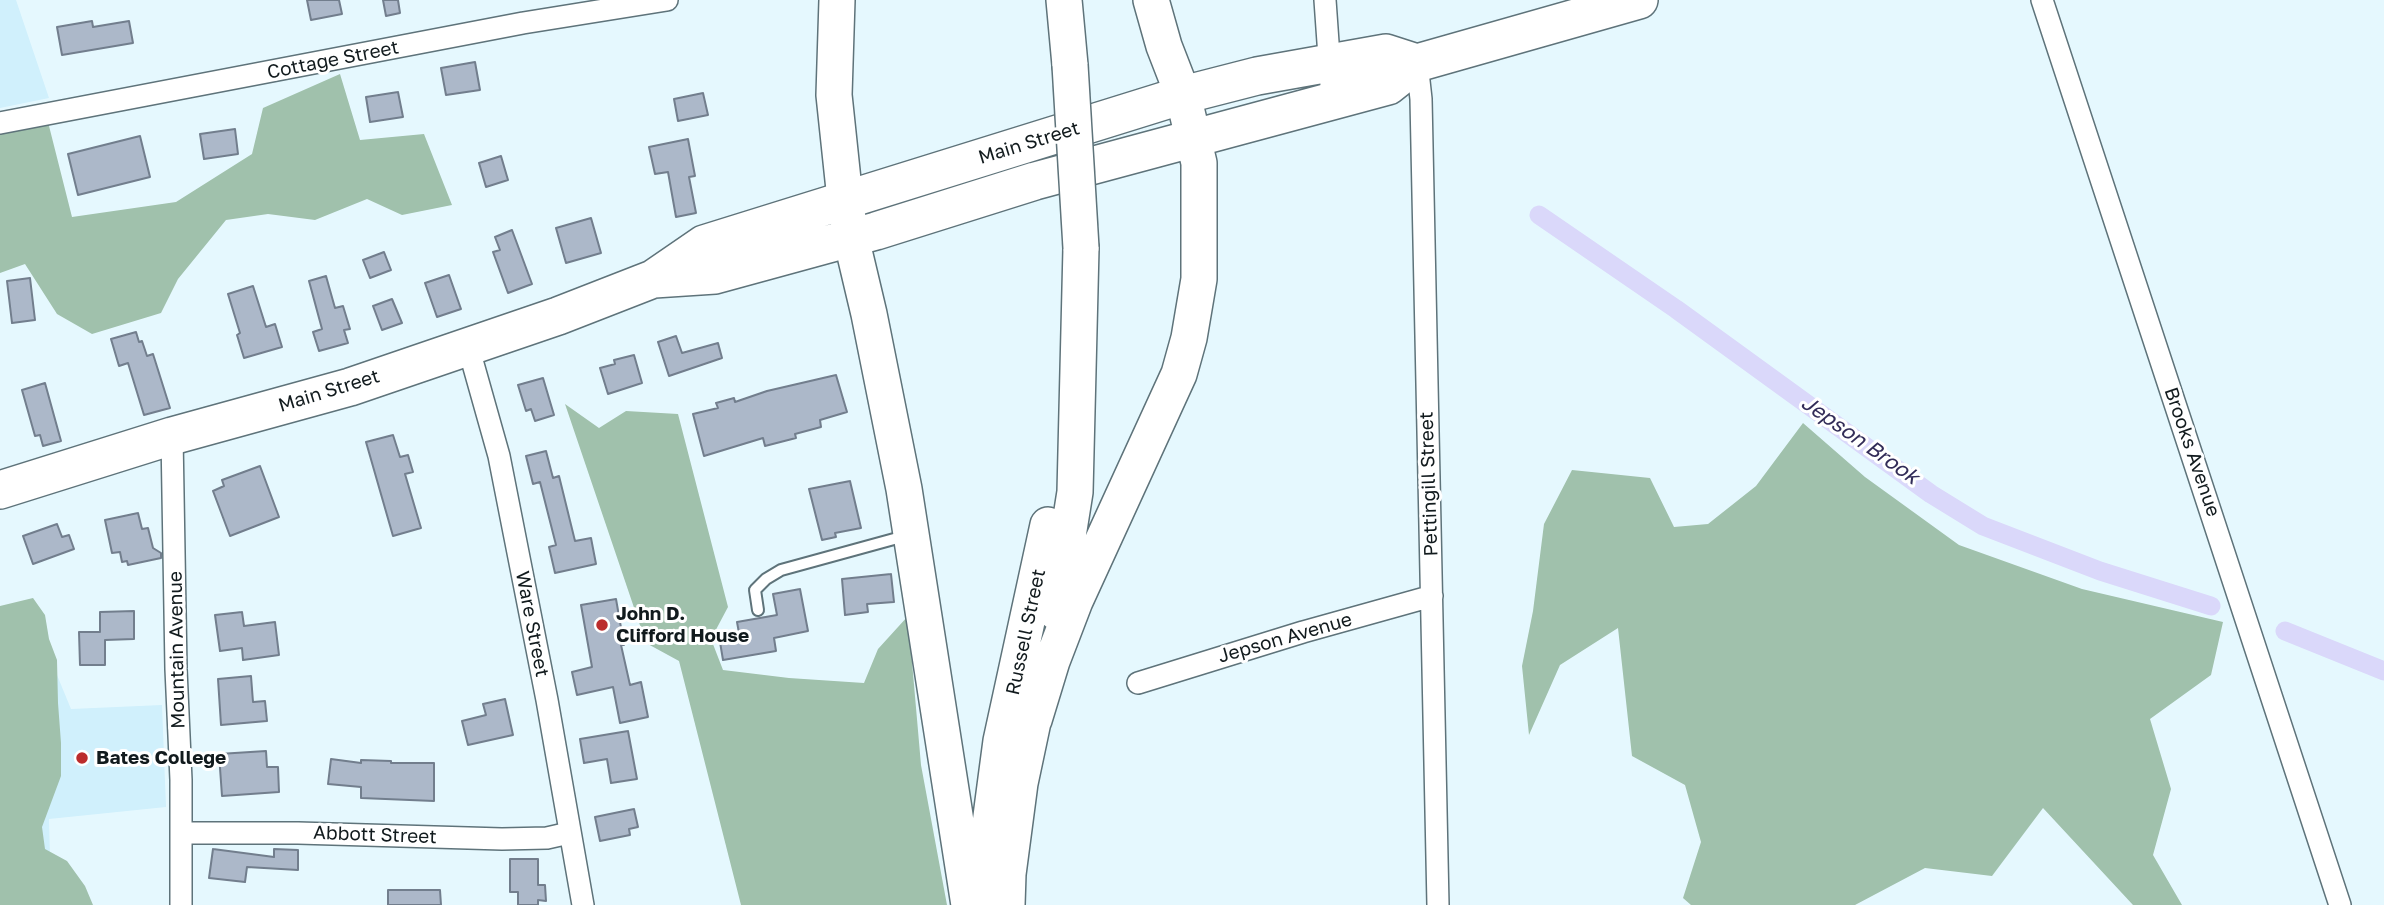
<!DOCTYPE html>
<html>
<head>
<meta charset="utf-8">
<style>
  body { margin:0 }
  canvas { display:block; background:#e5f8fe }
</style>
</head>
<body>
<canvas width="2384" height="905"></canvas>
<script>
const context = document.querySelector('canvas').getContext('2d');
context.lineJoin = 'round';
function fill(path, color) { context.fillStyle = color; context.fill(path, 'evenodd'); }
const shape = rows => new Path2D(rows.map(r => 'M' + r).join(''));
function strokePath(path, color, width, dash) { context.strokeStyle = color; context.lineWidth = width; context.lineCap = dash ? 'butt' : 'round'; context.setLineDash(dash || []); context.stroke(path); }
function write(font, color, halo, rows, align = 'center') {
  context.font = font + ' "Golos Text",sans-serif'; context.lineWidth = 6; context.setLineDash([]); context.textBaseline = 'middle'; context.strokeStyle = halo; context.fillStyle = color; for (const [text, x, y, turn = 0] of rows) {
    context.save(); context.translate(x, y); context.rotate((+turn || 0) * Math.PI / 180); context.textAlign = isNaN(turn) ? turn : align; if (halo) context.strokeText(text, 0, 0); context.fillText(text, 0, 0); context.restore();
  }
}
const built = shape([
  [0,0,16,0,49,98,0,108],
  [57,675,71,709,162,705,166,807,49,819,50,857,0,905]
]);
const forest = shape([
  [340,74,360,140,424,134,452,205,402,215,367,199,315,220,268,214,226,220,178,279,161,313,92,334,57,314,25,264,0,273,0,133,48,122,72,217,176,202,252,154,263,108],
  [565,404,599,428,626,411,678,414,728,607,711,639,723,670,789,678,864,683,878,649,908,616,921,765,947,905,741,905,679,661,646,643],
  [1803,423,1865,477,1959,545,2082,589,2223,622,2211,675,2150,719,2171,789,2153,855,2182,905,2133,905,2043,808,1992,876,1925,868,1855,905,1691,905,1683,898,1701,842,1685,785,1632,756,1618,628,1560,665,1529,735,1522,666,1533,611,1544,524,1572,470,1650,478,1674,527,1708,524,1756,486],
  [33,598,45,615,49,639,57,660,58,703,61,743,61,776,42,827,45,849,67,861,85,886,93,905,0,905,0,606]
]);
const canal = shape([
  [1539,215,1676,309,1931,494,1983,526,2100,571,2211,606],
  [2285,631,2384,671]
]);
const building = shape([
  [307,0,339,0,342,14,311,20,307,0],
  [383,0,398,0,400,13,386,16,383,0],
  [92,21,93,27,129,21,133,43,62,55,57,27,92,21],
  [475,62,480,90,446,95,441,68,475,62],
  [398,92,403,117,370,122,366,97,398,92],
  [703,93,708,115,678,121,674,99,703,93],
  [235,129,238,154,204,159,200,134,235,129],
  [140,136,150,177,78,195,68,154,140,136],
  [688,139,695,176,689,177,696,213,676,217,668,172,655,174,649,147,688,139],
  [501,156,508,180,486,187,479,163,501,156],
  [591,218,601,253,566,263,556,228,591,218],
  [512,230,532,284,508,293,493,252,500,250,495,237,512,230],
  [384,252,391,270,370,278,363,260,384,252],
  [449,275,461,309,437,317,425,283,449,275],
  [326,276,335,308,343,306,350,329,344,330,348,343,319,351,313,332,322,329,309,281,326,276],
  [30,278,35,320,12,323,7,281,30,278],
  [253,286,266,327,275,324,282,347,244,358,237,335,240,333,228,294,253,286],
  [392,299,402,323,382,330,373,306,392,299],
  [136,332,139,342,142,341,147,356,153,354,170,408,144,415,128,363,119,366,111,339,136,332],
  [676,336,682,353,718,343,722,358,669,376,658,342,676,336],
  [634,355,642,383,608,394,600,368,615,364,614,360,634,355],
  [836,375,847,412,820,420,821,427,795,434,796,438,765,446,763,438,704,456,693,414,718,408,716,403,734,398,735,402,767,391,836,375],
  [543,378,554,415,535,421,531,409,526,411,518,385,543,378],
  [45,383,61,441,43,446,40,435,35,436,22,390,45,383],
  [393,435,400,457,408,455,413,472,405,474,421,528,393,536,366,442,393,435],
  [546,451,553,478,559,476,575,541,591,538,596,564,555,573,549,547,556,545,540,482,533,484,526,456,546,451],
  [260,466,279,517,230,536,213,491,224,486,222,480,260,466],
  [850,481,861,528,835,533,836,537,822,540,809,489,850,481],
  [138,513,142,529,148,528,153,548,161,553,161,558,128,565,127,561,122,562,120,552,112,553,105,520,138,513],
  [57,524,62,537,69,535,74,549,33,564,23,536,57,524],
  [891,574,894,602,867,604,868,612,845,615,842,579,891,574],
  [800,589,808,631,774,638,776,651,723,660,719,636,739,633,737,622,777,615,773,594,800,589],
  [616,599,624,645,621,645,630,685,641,682,648,717,620,723,613,687,577,695,572,672,592,667,581,605,616,599],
  [134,611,134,639,105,640,105,665,80,665,79,632,100,632,100,612,134,611],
  [242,612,244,626,275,622,279,655,243,660,242,648,220,651,215,615,242,612],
  [251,676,253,702,265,701,267,721,221,725,218,679,251,676],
  [505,699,513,735,468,745,462,721,486,715,483,704,505,699],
  [628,731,637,779,611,783,607,759,584,763,580,739,628,731],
  [266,751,267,767,278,767,279,792,222,796,219,754,266,751],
  [331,759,361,763,361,760,391,761,391,763,434,763,434,801,361,798,361,787,328,784,331,759],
  [634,809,638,827,629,829,630,835,600,841,595,817,634,809],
  [213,849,274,857,274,849,298,850,298,870,247,867,245,882,209,878,213,849],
  [510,859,538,859,538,885,545,885,546,901,538,900,538,905,518,905,518,892,510,892,510,859],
  [388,890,440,890,441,905,388,905,388,890]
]);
const service = shape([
  [758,610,755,590,766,579,781,570,905,536]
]);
const minor = shape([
  [1325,0,1332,99],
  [2042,0,2340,905],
  [1417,63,1421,99,1438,905],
  [0,123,523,23,667,0],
  [468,346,499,456,547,700,583,905],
  [172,436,176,669,181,780,181,905],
  [1138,683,1303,632,1432,596],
  [181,833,298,833,502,839,547,838,569,833]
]);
const primary = shape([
  [837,0,834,95,845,199,851,238,869,314,904,489,969,905],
  [1064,0,1070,65],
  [1056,612,1075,492,1081,248],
  [1034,720,1052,661,1075,601,1179,374,1189,338,1199,279,1199,163,1183,95,1164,46,1151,0],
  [987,904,986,854,1001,741,1048,525],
  [1007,905,1008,874,1020,783,1038,698]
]);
const trunk = shape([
  [654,279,715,275,876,231,1035,181,1388,86,1417,63,1639,0],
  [0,490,172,436,350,387,558,316,653,279,704,244,1183,95,1257,76,1386,53,1417,63]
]);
const primaryBridge = shape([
  [1070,65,1081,248]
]);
const markers = [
  [602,625,7,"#bb2c2c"],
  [82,758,7,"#bb2c2c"]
];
const streetNames = [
  ["Cottage Street",333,60,-11],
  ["Main Street",1029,143,-17],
  ["Main Street",329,391,-17],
  ["Brooks Avenue",2192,452,71],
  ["Pettingill Street",1429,484,-92],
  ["Ware Street",532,624,79],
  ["Russell Street",1026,632,-78],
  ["Jepson Avenue",1285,638,-16],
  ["Mountain Avenue",177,650,-91],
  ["Abbott Street",375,835,2]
];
const poiNames = [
  ["John D.",616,614],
  ["Clifford House",616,636],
  ["Bates College",96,758]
];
const waterNames = [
  ["Jepson Brook",1860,440,35]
];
fill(built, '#d0f0fc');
fill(forest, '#a0c1ac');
strokePath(canal, '#dad8fa', 19);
fill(building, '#acb8c9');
strokePath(building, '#727e8d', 2);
strokePath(service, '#5e737a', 14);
strokePath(minor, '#5e737a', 24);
strokePath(primary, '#5e737a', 38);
strokePath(trunk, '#5e737a', 40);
strokePath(service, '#fff', 10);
strokePath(minor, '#fff', 21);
strokePath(primary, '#fff', 35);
strokePath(trunk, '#fff', 37);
strokePath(primaryBridge, '#5e737a', 38, []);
strokePath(primaryBridge, '#fff', 35);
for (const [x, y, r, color] of markers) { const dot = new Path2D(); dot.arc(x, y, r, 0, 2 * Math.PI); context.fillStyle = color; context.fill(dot); strokePath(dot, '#fff', 2.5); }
write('19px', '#111a1d', '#fff', streetNames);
write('bold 19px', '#111a1d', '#fff', poiNames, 'left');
write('italic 21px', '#322c58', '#fff', waterNames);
</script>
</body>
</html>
